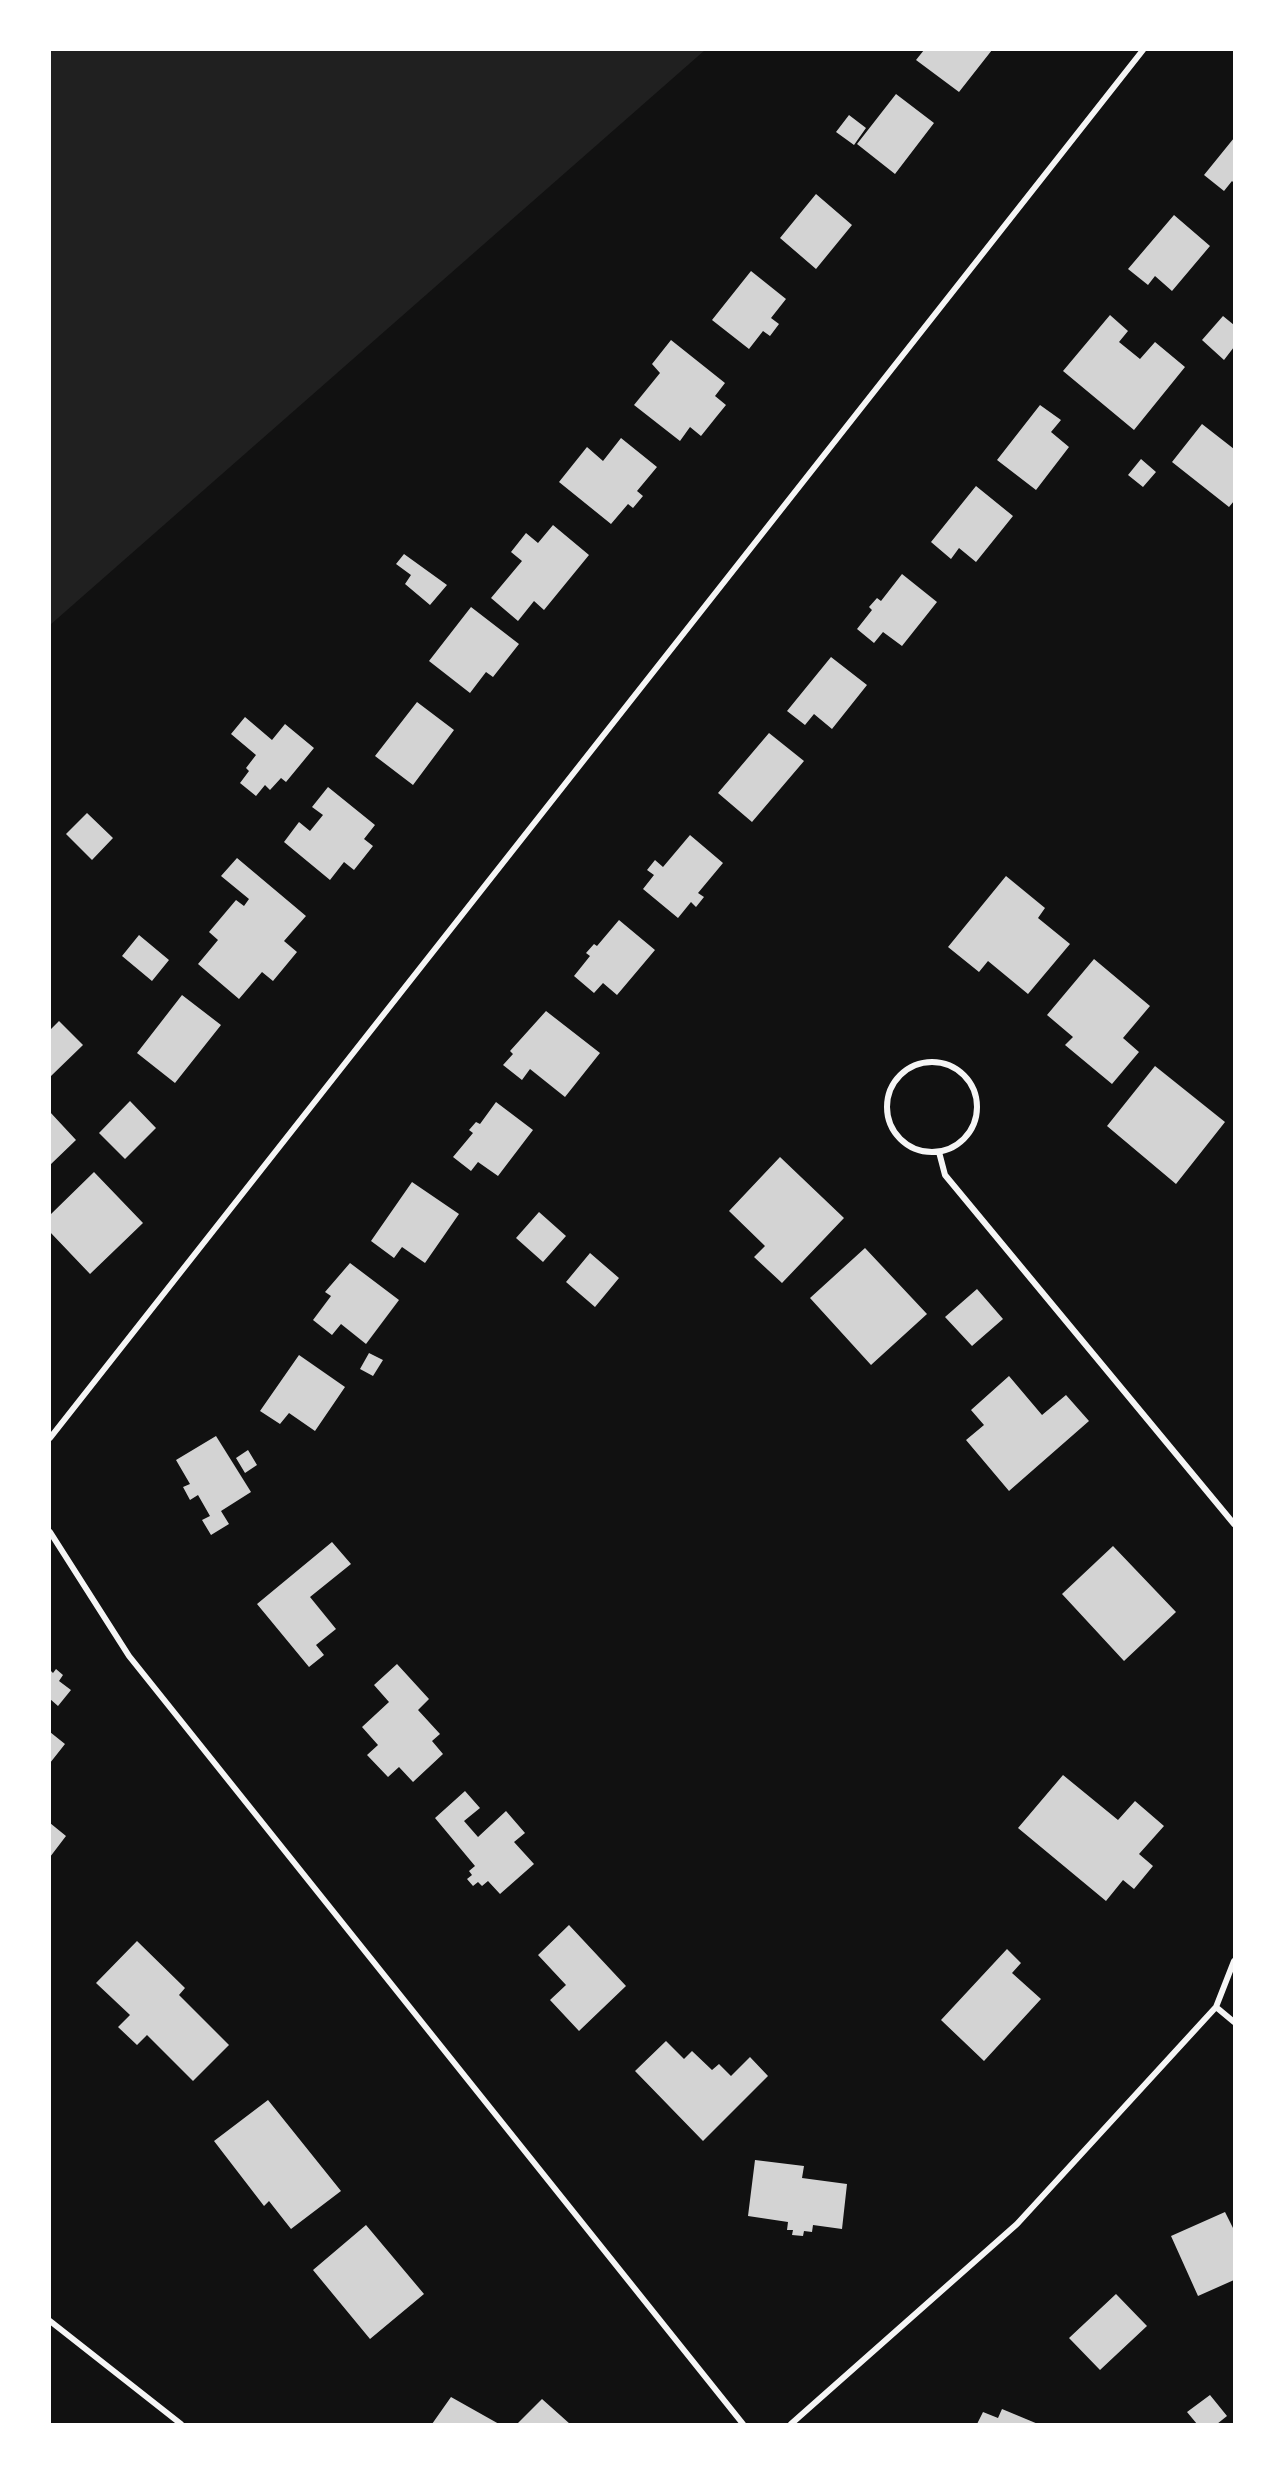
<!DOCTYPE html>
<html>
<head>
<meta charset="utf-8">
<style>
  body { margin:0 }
  #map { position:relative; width:1284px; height:2474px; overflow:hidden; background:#111; font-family:"Noto Serif",serif }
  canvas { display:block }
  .frame { position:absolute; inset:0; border:51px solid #fff; pointer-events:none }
</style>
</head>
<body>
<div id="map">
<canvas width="1284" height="2474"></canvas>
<div class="frame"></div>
</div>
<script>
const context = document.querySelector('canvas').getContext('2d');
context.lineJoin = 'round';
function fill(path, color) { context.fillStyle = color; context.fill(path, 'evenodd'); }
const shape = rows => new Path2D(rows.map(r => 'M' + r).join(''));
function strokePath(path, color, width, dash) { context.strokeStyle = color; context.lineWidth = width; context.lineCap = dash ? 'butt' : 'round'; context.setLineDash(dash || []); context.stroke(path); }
const green = shape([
  [50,50,705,50,50,625]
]);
const building = shape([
  [924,50,992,50,959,92,916,60],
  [896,94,934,123,895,174,857,144],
  [849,115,866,128,854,145,836,132],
  [1234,138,1234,183,1232,181,1224,191,1204,175],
  [816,194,852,225,816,269,780,238],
  [1174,215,1210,246,1172,291,1155,276,1148,285,1128,269],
  [751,271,786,299,771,318,779,324,770,336,763,331,749,349,712,320],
  [1110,315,1128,331,1119,342,1140,359,1155,342,1185,367,1134,430,1063,371],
  [1223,316,1234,325,1234,347,1224,360,1202,340],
  [671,340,725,383,715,396,726,405,717,416,701,436,690,427,680,441,634,405,660,373,652,364],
  [1040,405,1061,420,1051,432,1069,447,1036,490,997,460],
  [1202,424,1234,449,1234,501,1229,507,1172,462],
  [621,438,657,467,637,491,643,496,633,508,628,504,611,524,559,482,587,447,603,461],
  [1141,459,1156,472,1143,487,1128,475],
  [976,486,1013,516,976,562,959,548,951,559,931,542],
  [553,525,589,555,544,610,534,601,518,621,491,598,522,561,511,552,526,533,538,543],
  [404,554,447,585,430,605,405,584,411,575,396,564],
  [902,574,937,602,902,646,883,632,874,643,857,629,872,610,869,607,877,598,881,601],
  [471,607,519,644,493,677,486,672,470,693,429,661],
  [831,657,867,685,832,729,814,714,805,725,787,711],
  [417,702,454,730,413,785,375,756],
  [245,717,272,740,285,724,314,748,286,782,281,778,270,790,265,785,256,796,240,783,249,771,246,768,256,755,231,734],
  [769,733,804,761,752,822,718,793],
  [328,787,375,825,364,839,373,846,354,870,344,862,330,880,284,842,299,822,310,831,323,815,312,807],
  [87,813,113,838,92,860,66,834],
  [690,835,723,863,698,893,704,897,696,907,691,902,678,918,643,889,654,875,647,870,655,860,663,867],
  [237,858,306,916,284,941,297,952,273,981,262,972,239,999,198,964,218,940,209,932,236,900,244,906,249,899,221,876],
  [1006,876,1045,908,1038,918,1070,944,1028,994,988,961,979,972,948,947],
  [619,920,655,950,617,995,603,983,594,993,574,976,590,956,586,953,594,944,597,946],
  [139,935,169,960,152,981,122,956],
  [1094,959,1150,1006,1123,1038,1139,1052,1112,1084,1065,1045,1073,1037,1047,1015],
  [182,995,221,1025,175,1083,137,1053],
  [546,1011,600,1053,565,1097,530,1069,522,1080,503,1065,513,1054,510,1051],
  [59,1021,83,1045,50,1077,50,1030],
  [1155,1066,1225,1122,1176,1184,1107,1126],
  [130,1101,156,1128,125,1159,99,1133],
  [496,1102,533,1130,498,1176,478,1162,471,1171,453,1157,473,1133,469,1130,476,1122,480,1124],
  [50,1112,76,1140,50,1165],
  [780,1157,844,1218,782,1283,754,1257,765,1246,729,1211],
  [94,1172,143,1223,90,1274,50,1232,50,1215],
  [412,1182,459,1214,425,1263,402,1247,394,1258,371,1241],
  [539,1212,566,1236,543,1262,516,1238],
  [865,1248,927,1314,871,1365,810,1298],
  [590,1253,619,1278,595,1307,566,1282],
  [350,1263,399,1300,366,1344,341,1324,332,1335,313,1320,331,1296,325,1292],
  [977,1289,1003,1319,972,1346,945,1317],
  [369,1353,383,1360,373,1376,360,1369],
  [299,1355,345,1387,315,1431,289,1413,280,1424,260,1411],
  [1009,1376,1042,1415,1066,1395,1089,1421,1009,1491,966,1440,984,1425,971,1410],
  [216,1436,251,1492,221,1511,229,1524,211,1535,202,1520,210,1516,198,1495,190,1500,183,1487,190,1484,176,1460],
  [248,1450,257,1465,245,1473,236,1458],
  [332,1542,351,1564,310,1597,336,1629,316,1645,324,1655,309,1667,257,1604],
  [1113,1546,1176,1612,1124,1661,1062,1594],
  [397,1664,429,1699,418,1710,440,1734,432,1741,443,1754,413,1782,399,1767,388,1777,367,1755,378,1745,362,1727,389,1702,374,1685],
  [56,1669,63,1675,59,1681,71,1690,58,1706,50,1699,50,1670,53,1673],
  [50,1732,65,1744,50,1763],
  [1063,1775,1118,1820,1135,1801,1164,1826,1139,1854,1153,1866,1134,1889,1123,1880,1106,1901,1018,1828],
  [465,1791,480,1808,464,1821,478,1837,506,1811,525,1833,514,1842,534,1864,500,1894,488,1881,482,1886,478,1882,473,1886,467,1879,472,1875,469,1871,475,1866,435,1818],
  [50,1823,66,1836,50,1857],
  [569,1925,626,1986,579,2031,550,2000,566,1985,538,1955],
  [137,1941,185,1988,179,1995,229,2045,193,2081,147,2035,137,2045,118,2027,130,2015,96,1983],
  [1007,1949,1021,1963,1012,1973,1041,1999,984,2061,941,2020],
  [666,2041,684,2059,692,2051,712,2070,719,2064,731,2076,750,2057,768,2076,703,2141,635,2071],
  [268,2100,341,2191,291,2229,269,2201,264,2206,214,2141],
  [755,2160,804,2166,802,2178,847,2184,842,2229,813,2225,812,2232,804,2231,803,2236,792,2235,793,2230,787,2230,788,2222,748,2216],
  [1225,2212,1234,2230,1234,2280,1198,2296,1171,2236],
  [366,2225,424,2294,370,2339,313,2270],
  [1116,2294,1147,2326,1100,2370,1069,2338],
  [1210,2395,1227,2416,1217,2424,1197,2424,1187,2412],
  [451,2397,499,2424,432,2424],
  [542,2399,570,2424,517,2424],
  [1002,2409,1038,2424,977,2424,983,2412,998,2418]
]);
const minor = shape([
  '887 1107a45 45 0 1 1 90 0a45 45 0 1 1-90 0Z',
  [939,1152,945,1175,1234,1524],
  [50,1438,1143,50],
  [50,1532,129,1656,743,2424],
  [1216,2007,1234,2022],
  [50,2321,181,2424],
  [791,2424,1017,2224,1216,2007,1234,1961]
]);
fill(green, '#202020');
fill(building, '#d3d3d3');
strokePath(minor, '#f5f5f5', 6);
</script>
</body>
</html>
